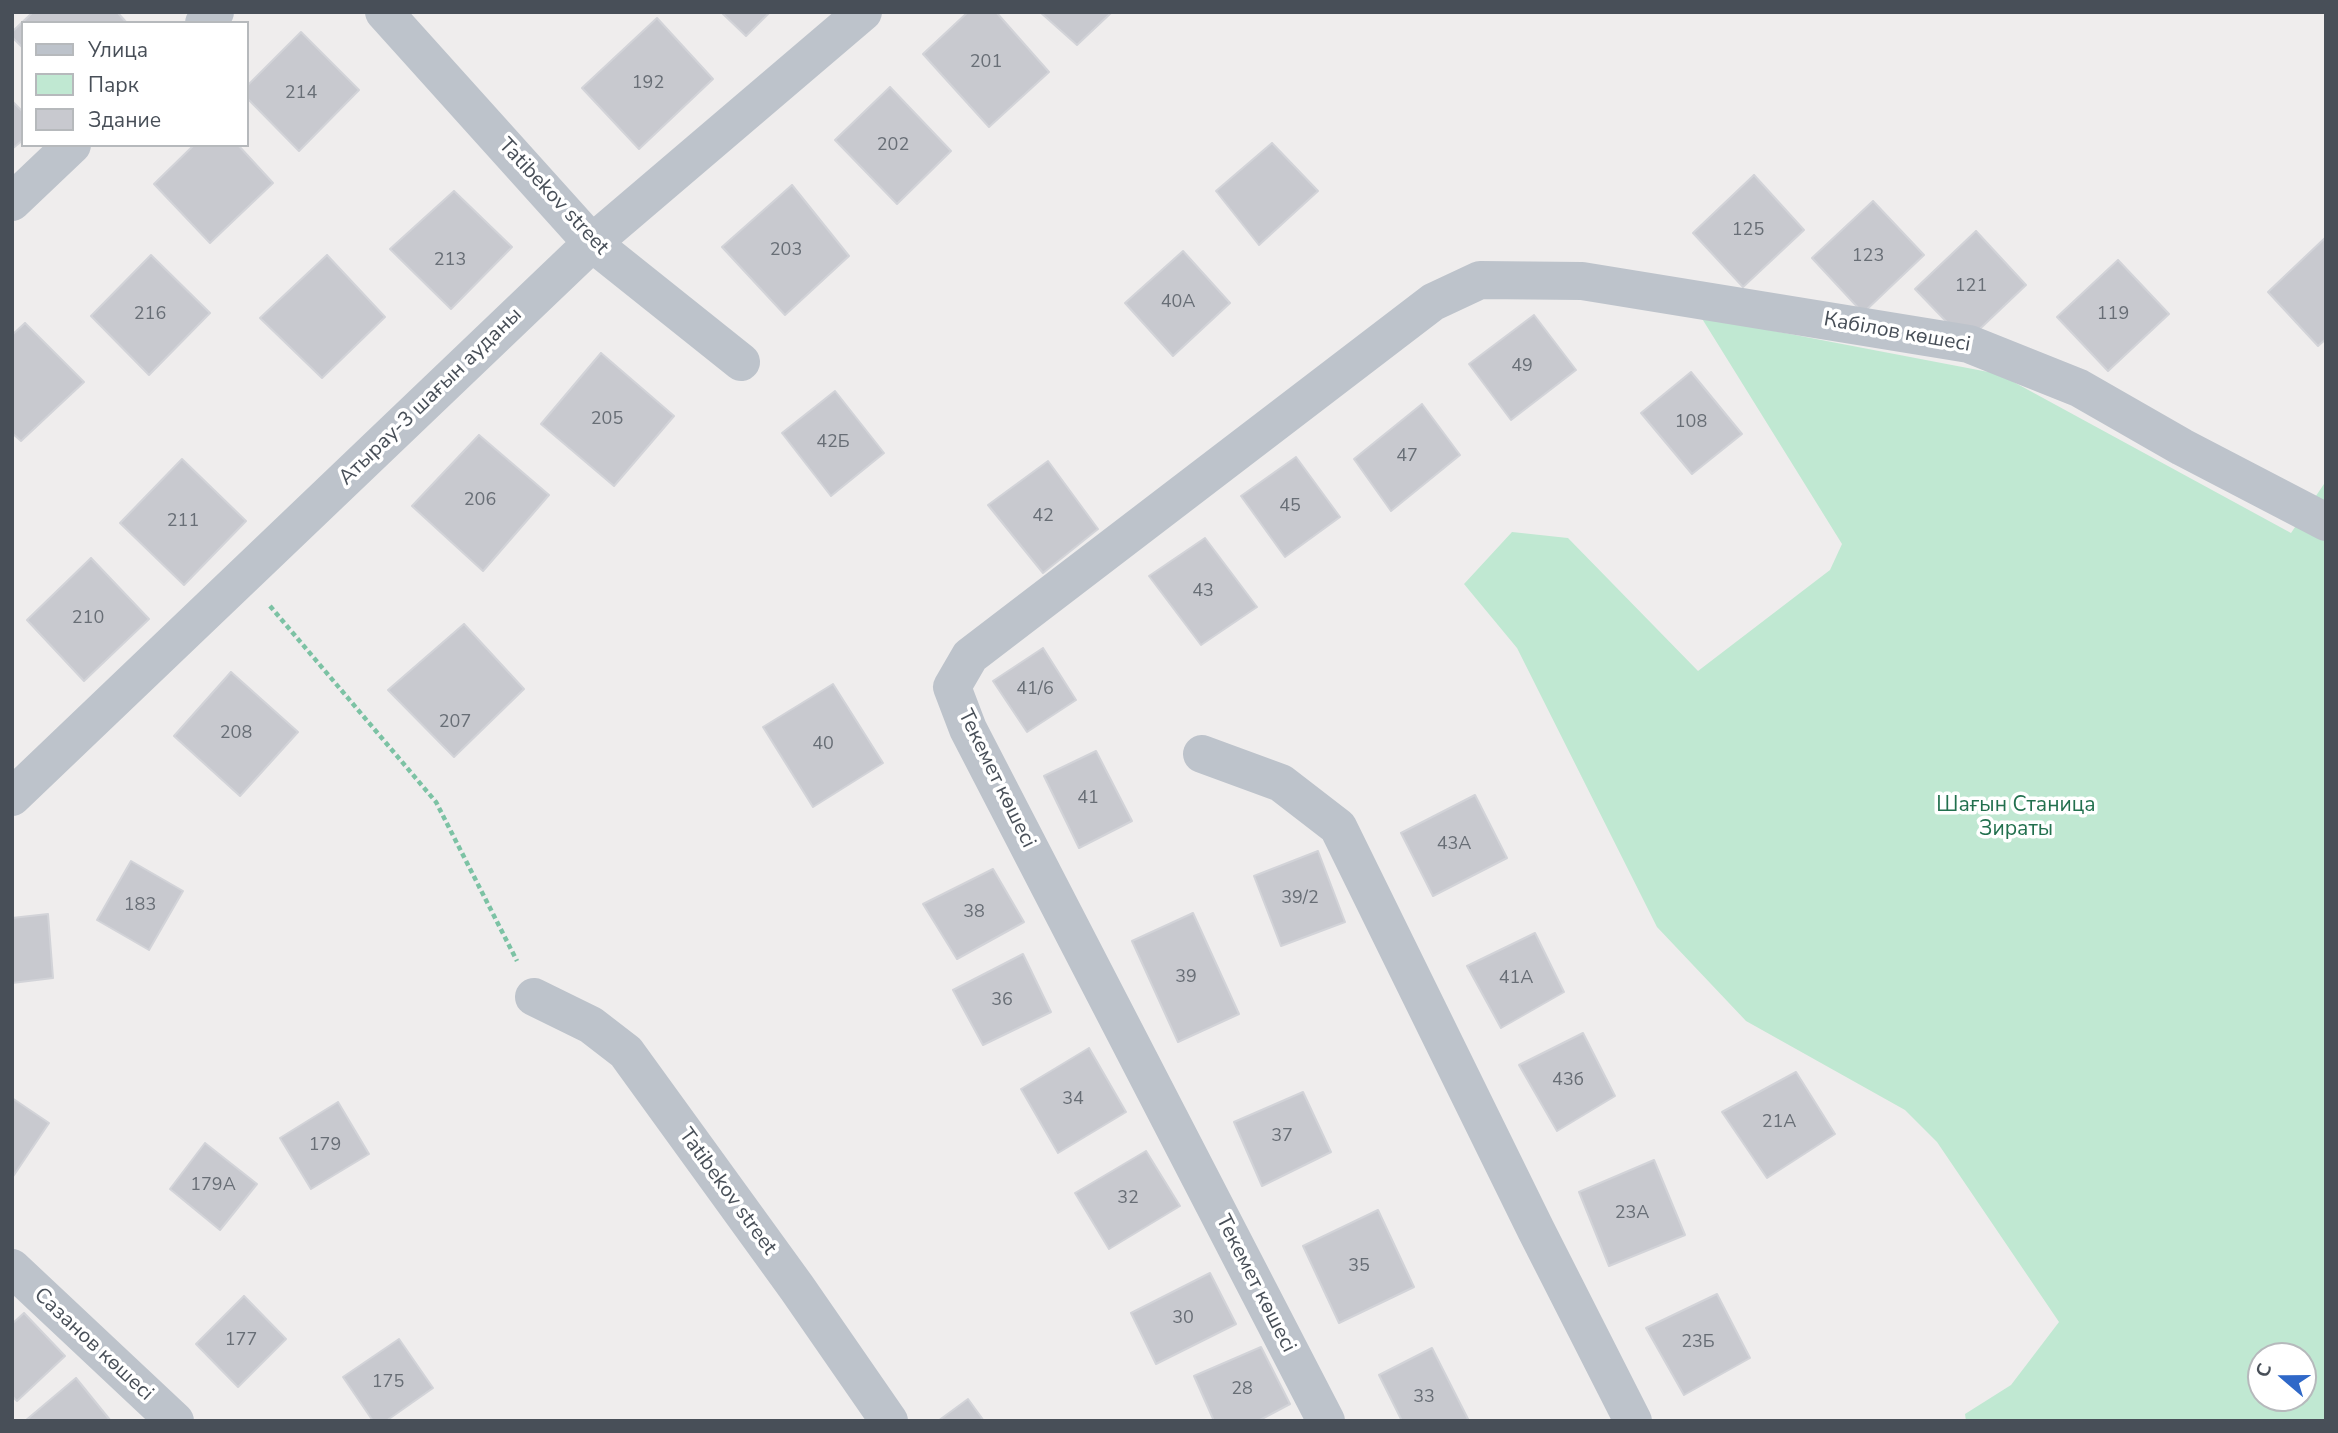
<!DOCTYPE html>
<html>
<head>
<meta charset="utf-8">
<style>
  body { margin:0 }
  #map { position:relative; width:2338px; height:1433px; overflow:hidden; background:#efeded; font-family:"Nunito Sans",sans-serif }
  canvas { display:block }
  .frame { position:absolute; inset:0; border:14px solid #484f58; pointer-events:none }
  .legend { position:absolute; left:21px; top:21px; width:228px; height:126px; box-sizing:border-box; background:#fff; border:2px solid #b6b9bc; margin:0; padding:9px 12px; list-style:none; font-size:21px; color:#484f58 }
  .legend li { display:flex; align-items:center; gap:14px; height:35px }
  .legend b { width:35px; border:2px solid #b6b9bc }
  .north { position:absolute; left:2247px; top:1342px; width:70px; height:70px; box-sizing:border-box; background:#fff; border:2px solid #b6b9bc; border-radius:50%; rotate:290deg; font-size:19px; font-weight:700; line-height:28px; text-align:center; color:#484f58 }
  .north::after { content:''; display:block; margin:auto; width:24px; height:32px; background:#2f68c8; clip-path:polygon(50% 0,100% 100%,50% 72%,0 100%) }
</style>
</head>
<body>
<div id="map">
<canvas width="2338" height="1433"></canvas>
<div class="frame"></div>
<ul class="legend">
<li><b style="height:9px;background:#bdc3cb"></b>Улица</li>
<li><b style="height:19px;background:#c0e8d2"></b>Парк</li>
<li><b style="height:19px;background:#c8c9cf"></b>Здание</li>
</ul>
<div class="north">С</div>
</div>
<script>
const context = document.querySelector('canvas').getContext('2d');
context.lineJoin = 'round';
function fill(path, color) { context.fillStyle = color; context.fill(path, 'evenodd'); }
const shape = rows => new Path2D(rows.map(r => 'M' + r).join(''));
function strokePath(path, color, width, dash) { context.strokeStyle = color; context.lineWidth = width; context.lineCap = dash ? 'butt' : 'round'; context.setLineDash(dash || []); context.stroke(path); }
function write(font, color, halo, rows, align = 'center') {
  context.font = font + ' "Nunito Sans",sans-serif'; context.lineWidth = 7; context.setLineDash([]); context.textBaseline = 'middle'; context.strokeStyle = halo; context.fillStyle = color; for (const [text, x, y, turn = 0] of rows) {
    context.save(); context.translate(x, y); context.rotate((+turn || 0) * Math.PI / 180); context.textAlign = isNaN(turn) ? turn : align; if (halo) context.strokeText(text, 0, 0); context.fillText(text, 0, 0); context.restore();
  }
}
const green = shape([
  [1701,317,1999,374,2291,533,2326,481,2326,1421,1966,1421,1965,1414,2011,1385,2059,1322,1937,1142,1905,1110,1746,1021,1657,927,1517,648,1464,584,1512,532,1568,538,1698,671,1830,570,1842,544],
  [2261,1356,2303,1356,2303,1398,2261,1398]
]);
const building = shape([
  [33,12,117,12,127,23,23,23,23,48,12,37,12,32,33,12],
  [721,12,770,12,746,36,721,12],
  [968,12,996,12,1049,72,989,127,923,54,968,12],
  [1040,12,1112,12,1077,45,1040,12],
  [657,18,713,79,639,149,582,88,657,18],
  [301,32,359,90,299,151,247,98,247,86,301,32],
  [890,87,951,151,897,204,835,140,890,87],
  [12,101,23,112,23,140,12,149,12,101],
  [1272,143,1318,191,1259,245,1216,191,1272,143],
  [194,145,238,145,273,183,210,243,154,184,194,145],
  [1754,175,1804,230,1743,287,1693,233,1754,175],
  [792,185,849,256,785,315,722,247,792,185],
  [454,191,512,247,451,309,390,249,454,191],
  [1873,201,1924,255,1863,313,1812,258,1873,201],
  [1976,231,2026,285,1966,342,1915,289,1976,231],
  [2326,237,2326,339,2318,346,2268,292,2326,237],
  [1183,251,1230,303,1173,356,1125,303,1183,251],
  [151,255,210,313,149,375,91,316,151,255],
  [327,255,385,317,322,378,260,318,327,255],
  [2118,260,2169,314,2108,371,2057,317,2118,260],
  [1534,315,1576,370,1511,420,1469,364,1534,315],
  [25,323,84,382,21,441,12,433,12,335,25,323],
  [601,353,674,416,614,486,541,424,601,353],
  [1691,372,1742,434,1692,474,1641,413,1691,372],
  [835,391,884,453,831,496,782,433,835,391],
  [1422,404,1460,455,1391,511,1354,459,1422,404],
  [479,435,549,495,483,571,412,506,479,435],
  [1296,457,1340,517,1285,557,1241,496,1296,457],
  [182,459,246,521,184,585,120,523,182,459],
  [1048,461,1098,529,1043,573,988,505,1048,461],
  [1205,538,1257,607,1201,645,1149,576,1205,538],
  [91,558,149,619,84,681,27,620,91,558],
  [464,624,524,689,454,757,388,690,464,624],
  [1043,648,1076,700,1027,732,993,681,1043,648],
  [231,672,298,732,240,796,174,736,231,672],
  [833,684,883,763,813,807,763,727,833,684],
  [1096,751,1132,821,1079,848,1044,776,1096,751],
  [1475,795,1507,858,1433,896,1401,833,1475,795],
  [1318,851,1345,922,1281,946,1254,876,1318,851],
  [131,861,183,891,149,950,97,920,131,861],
  [993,869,1024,922,957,959,923,904,993,869],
  [1193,913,1239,1014,1178,1042,1132,941,1193,913],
  [48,914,53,978,12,983,12,918,48,914],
  [1535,933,1564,992,1501,1028,1467,966,1535,933],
  [1023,954,1051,1012,983,1045,953,990,1023,954],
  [1583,1033,1615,1096,1557,1131,1519,1065,1583,1033],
  [1089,1048,1126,1112,1058,1153,1021,1089,1089,1048],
  [1796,1072,1835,1134,1767,1178,1722,1112,1796,1072],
  [1303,1092,1331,1152,1262,1186,1234,1122,1303,1092],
  [12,1098,49,1123,12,1178,12,1098],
  [338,1102,369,1154,311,1189,280,1138,338,1102],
  [205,1143,257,1184,220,1230,170,1189,205,1143],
  [1146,1151,1180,1206,1109,1249,1075,1193,1146,1151],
  [1654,1160,1685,1235,1609,1266,1579,1192,1654,1160],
  [1378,1210,1414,1287,1339,1323,1303,1246,1378,1210],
  [1210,1273,1236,1324,1156,1364,1131,1313,1210,1273],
  [1717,1294,1750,1358,1684,1395,1646,1328,1717,1294],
  [244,1296,286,1339,238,1387,196,1344,244,1296],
  [24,1313,65,1356,17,1401,12,1396,12,1324,24,1313],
  [399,1339,433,1388,386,1421,373,1421,343,1377,399,1339],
  [1261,1347,1290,1404,1258,1421,1214,1421,1194,1376,1261,1347],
  [1432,1348,1469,1421,1402,1421,1379,1375,1432,1348],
  [76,1378,110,1420,25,1421,76,1378],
  [968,1399,984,1421,938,1421,968,1399]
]);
const path = shape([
  [270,606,436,802,517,961]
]);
const street = shape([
  [384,12,592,243,741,362],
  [204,23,215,12],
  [12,202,72,145],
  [1202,754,1281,783,1338,827,1536,1230,1633,1421],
  [12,797,592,243,863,12],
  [534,997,591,1025,626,1052,797,1288,889,1421],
  [12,1268,175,1421],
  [1326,1421,968,729,952,687,970,656,1433,302,1480,280,1582,281,1969,344,2079,388,2182,447,2326,522]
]);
const numberNames = [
  ["201",986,63],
  ["192",648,84],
  ["214",301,94],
  ["202",893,146],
  ["125",1748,231],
  ["203",786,251],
  ["123",1868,257],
  ["213",450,261],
  ["121",1971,287],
  ["40А",1178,303],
  ["216",150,315],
  ["119",2113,315],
  ["49",1522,367],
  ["205",607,420],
  ["108",1691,423],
  ["42Б",833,443],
  ["47",1407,457],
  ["206",480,501],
  ["45",1290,507],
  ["42",1043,517],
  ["211",183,522],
  ["43",1203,592],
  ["210",88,619],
  ["41/6",1035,690],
  ["207",455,723],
  ["208",236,734],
  ["40",823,745],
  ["41",1088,799],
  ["43А",1454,845],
  ["39/2",1300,899],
  ["183",140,906],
  ["38",974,913],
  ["39",1186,978],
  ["41А",1516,979],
  ["36",1002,1001],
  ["43б",1568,1081],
  ["34",1073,1100],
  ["21А",1779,1123],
  ["37",1282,1137],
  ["179",325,1146],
  ["179А",213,1186],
  ["32",1128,1199],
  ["23А",1632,1214],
  ["35",1359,1267],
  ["30",1183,1319],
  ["177",241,1341],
  ["23Б",1698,1343],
  ["175",388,1383],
  ["28",1242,1390],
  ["33",1424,1398]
];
const streetNames = [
  ["Tatibekov street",553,197,47],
  ["Кабілов көшесі",1897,333,10],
  ["Атырау-3 шағын ауданы",431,397,-44],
  ["Текемет көшесі",996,779,64],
  ["Tatibekov street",727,1192,54],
  ["Текемет көшесі",1255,1284,63],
  ["Сазанов көшесі",93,1345,43]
];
const parkNames = [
  ["Шағын Станица",2016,806],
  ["Зираты",2016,830]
];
fill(green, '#c0e8d2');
fill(building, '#c8c9cf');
strokePath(building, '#d2d3d8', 2);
strokePath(path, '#7cc2a4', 4.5, [5, 3.5]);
strokePath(street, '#bdc3cb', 38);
write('18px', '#686e76', null, numberNames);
write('21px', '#484f58', '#fff', streetNames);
write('21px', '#22704e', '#fff', parkNames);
</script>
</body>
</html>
